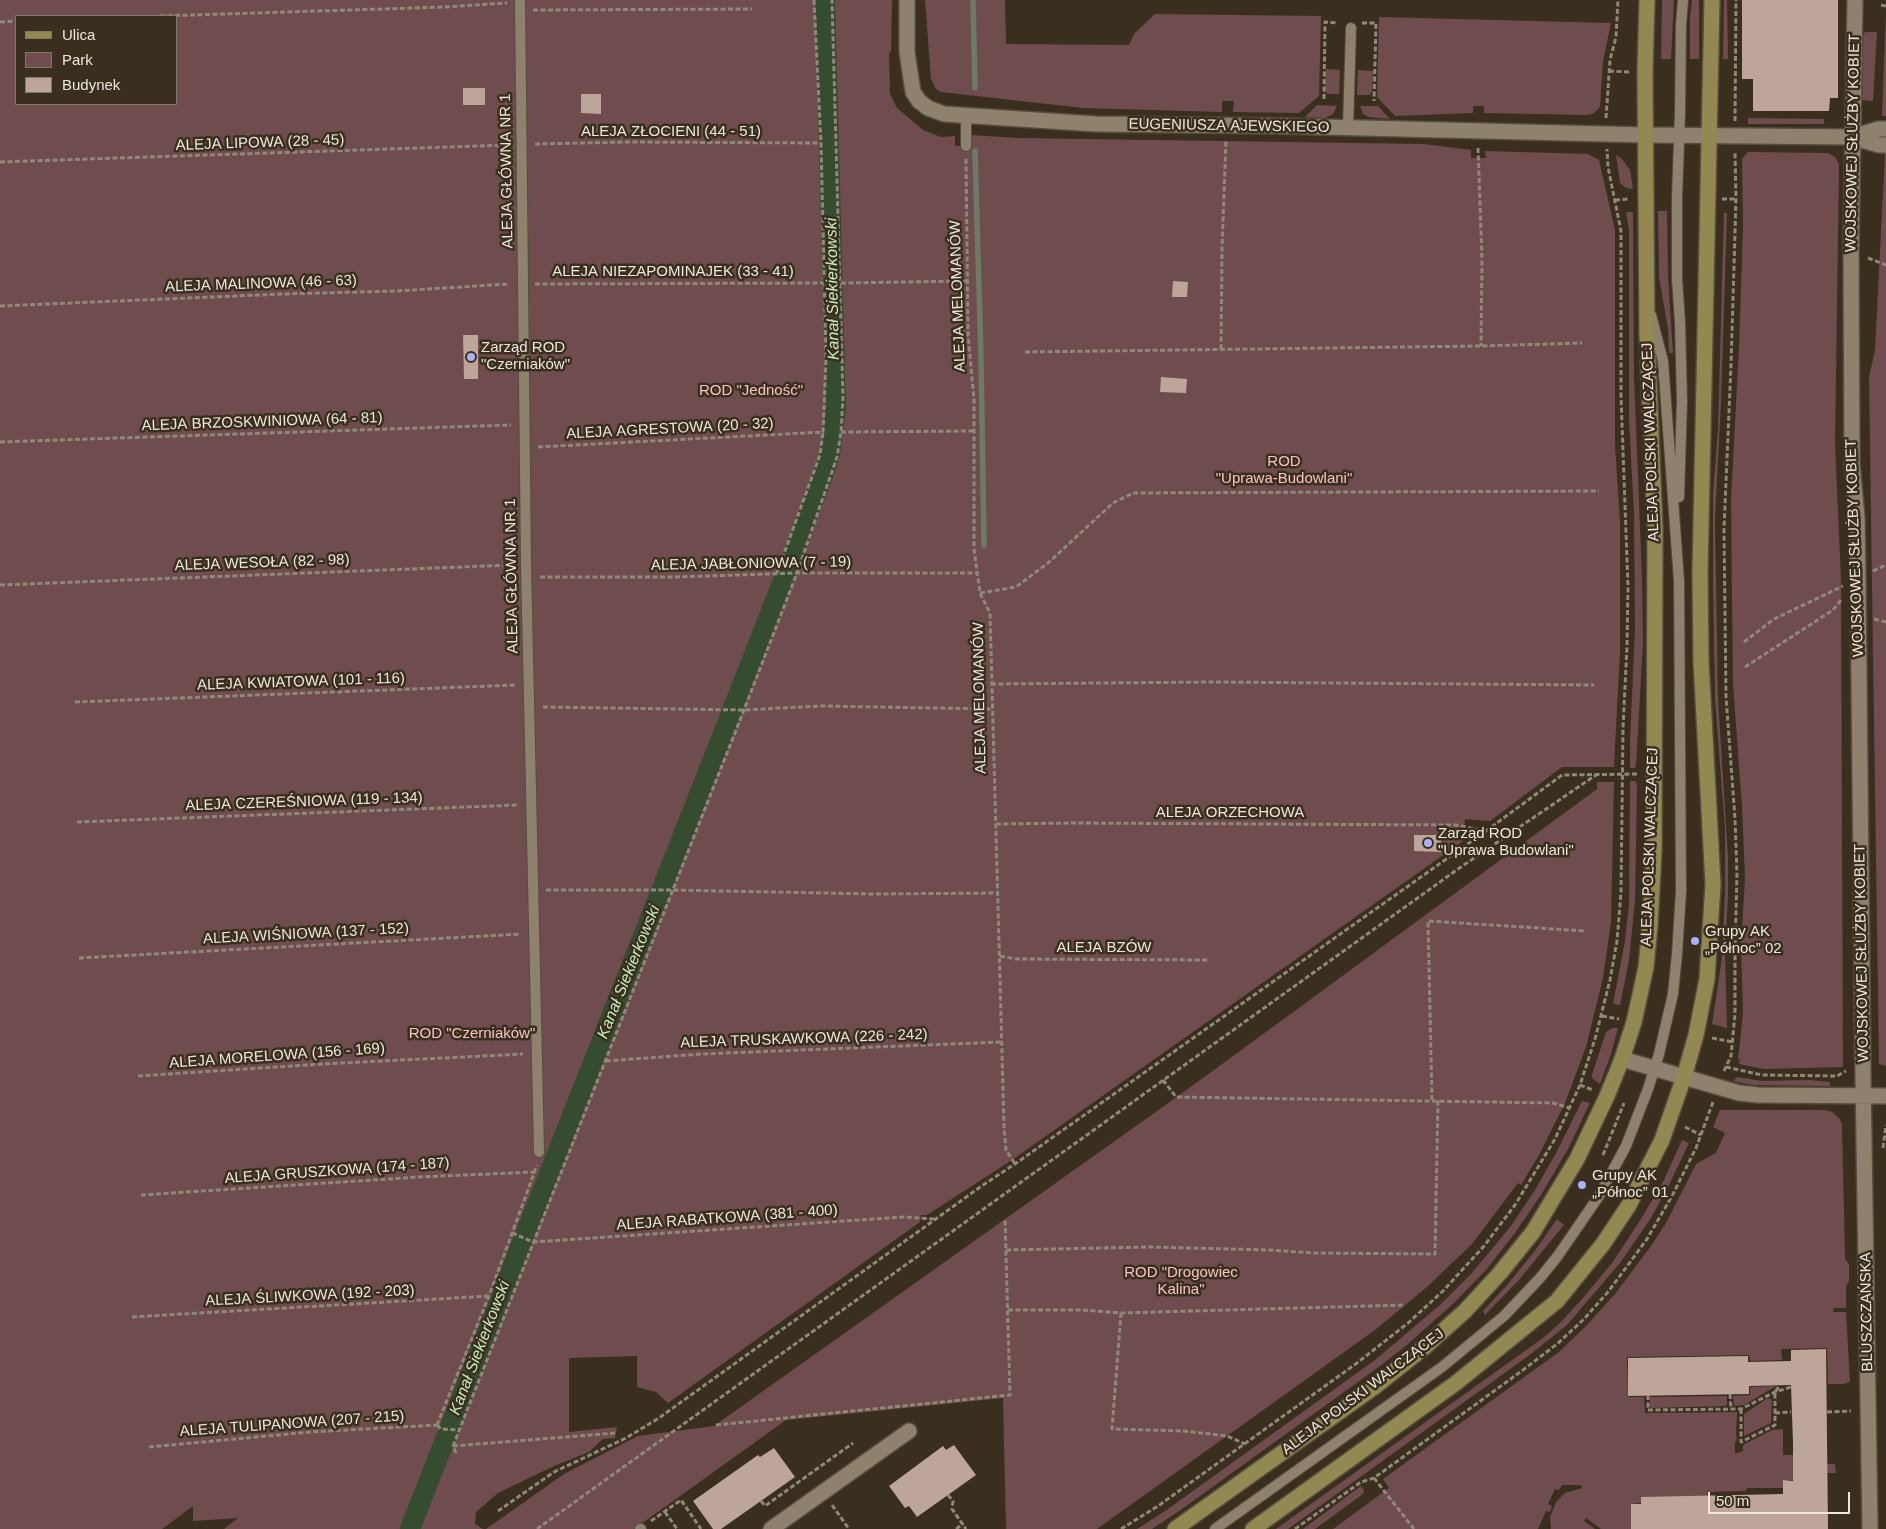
<!DOCTYPE html>
<html>
<head>
<meta charset="utf-8">
<style>
  body { margin:0 }
  #map { position:relative; width:1886px; height:1529px; overflow:hidden; background:#3a2f1e; font-family:Helvetica,sans-serif }
  canvas { display:block }
  .legend { position:absolute; left:15px; top:15px; width:162px; height:90px; box-sizing:border-box; background:#3a2f1e; border:1px solid #82786a; margin:0; padding:6px 9px; list-style:none; font-size:15px; color:#ede6dc }
  .legend li { display:flex; align-items:center; gap:10px; height:25px }
  .legend b { width:25px; border:1px solid #82786a }
  .scale { position:absolute; left:1708px; top:1492px; width:142px; height:22px; box-sizing:border-box; border:2px solid #ede6dc; border-top:0; padding-left:6px; font-size:15px; line-height:18px; white-space:nowrap; color:#ede6dc; -webkit-text-stroke:4px #3a2f1e; paint-order:stroke }
</style>
</head>
<body>
<div id="map">
<canvas width="1886" height="1529"></canvas>
<ul class="legend">
<li><b style="height:6px;background:#928852"></b>Ulica</li>
<li><b style="height:14px;background:#6f4d4f"></b>Park</li>
<li><b style="height:14px;background:#bda59a"></b>Budynek</li>
</ul>
<div class="scale">50 m</div>
</div>
<script>
const context = document.querySelector('canvas').getContext('2d');
context.lineJoin = 'round';
function fill(path, color) { context.fillStyle = color; context.fill(path, 'evenodd'); }
const shape = rows => new Path2D(rows.map(r => 'M' + r).join(''));
function strokePath(path, color, width, dash) { context.strokeStyle = color; context.lineWidth = width; context.lineCap = dash ? 'butt' : 'round'; context.setLineDash(dash || []); context.stroke(path); }
function write(font, color, halo, rows, align = 'center') {
  context.font = font + ' Helvetica,sans-serif'; context.lineWidth = 5; context.setLineDash([]); context.textBaseline = 'middle'; context.strokeStyle = halo; context.fillStyle = color; for (const [text, x, y, turn = 0] of rows) {
    context.save(); context.translate(x, y); context.rotate((+turn || 0) * Math.PI / 180); context.textAlign = isNaN(turn) ? turn : align; if (halo) context.strokeText(text, 0, 0); context.fillText(text, 0, 0); context.restore();
  }
}
const green = shape([
  [0,0,892,0,891,52,889,53,890,94,897,108,923,130,941,137,955,136,955,146,971,146,971,135,1018,138,1424,144,1471,150,1471,158,1486,158,1485,151,1588,154,1599,160,1615,230,1615,445,1620,522,1620,652,1614,767,1562,767,1490,821,1465,819,1463,841,1012,1160,927,1215,921,1215,920,1222,668,1403,656,1392,637,1387,637,1356,569,1358,569,1432,617,1427,615,1438,603,1439,589,1452,554,1466,498,1493,476,1512,475,1524,483,1529,224,1529,238,1518,193,1521,193,1506,162,1529,0,1529],
  [16,16,176,16,176,104,16,104],
  [925,0,1005,0,1006,44,1129,45,1134,34,1155,14,1321,16,1319,96,1299,113,1233,112,1234,101,1222,101,1222,112,1083,108,941,92,936,89,931,79],
  [1662,0,1674,0,1671,59,1661,59],
  [1692,0,1699,0,1699,59,1690,59,1690,17],
  [1724,0,1727,0,1728,59,1723,59],
  [1886,11,1886,116,1883,116,1882,115],
  [1379,17,1611,23,1603,61,1600,107,1593,114,1586,115,1484,113,1484,106,1473,106,1473,113,1395,116,1377,97],
  [1865,32,1877,32,1873,101,1862,100,1863,36],
  [1326,69,1340,70,1339,94,1328,94,1325,91],
  [1358,70,1373,71,1372,92,1369,95,1357,95],
  [1317,105,1337,106,1333,114,1325,118,1305,117],
  [1360,106,1378,106,1390,119,1369,117,1363,114],
  [1748,118,1824,119,1824,124,1748,124],
  [1748,152,1828,153,1835,157,1839,164,1835,444,1841,580,1843,1067,1764,1069,1739,1064,1740,1059,1738,1059,1743,1014,1741,945,1745,878,1742,807,1733,684,1731,499,1739,348,1743,226,1742,159],
  [1885,153,1886,153,1886,1066,1879,1064,1869,377,1875,350],
  [1616,155,1621,158,1630,170,1633,189,1626,188,1620,183],
  [1658,211,1667,211,1668,276,1673,353,1669,353,1668,329,1659,277],
  [1626,212,1633,212,1634,377,1642,578,1643,643,1636,765,1635,768,1630,768,1630,740,1635,630,1634,512,1629,421,1629,230],
  [1724,213,1727,213,1721,401,1715,518,1718,699,1728,857,1728,894,1725,956,1727,1028,1712,1024,1722,958,1725,894,1725,829,1715,699,1713,584,1713,494,1718,429],
  [1630,781,1635,781,1637,784,1635,901,1629,960,1620,1005,1613,1004,1625,941,1629,904],
  [1597,782,1614,782,1611,922,1603,978,1586,1047,1565,1103,1539,1155,1521,1185,1518,1183,1472,1244,1427,1287,1375,1330,1097,1529,1006,1529,1003,1398,786,1420,634,1529,486,1529,564,1474,638,1436,714,1426,1181,1094,1292,1013,1597,789],
  [1612,1028,1618,1028,1611,1054,1600,1084,1592,1078,1592,1075,1606,1032],
  [1737,1077,1762,1081,1809,1080,1830,1082,1830,1086,1753,1085,1733,1081],
  [1582,1101,1590,1103,1568,1149,1541,1195,1515,1233,1486,1270,1453,1304,1408,1344,1380,1366,1182,1509,1152,1529,1137,1529,1168,1509,1375,1360,1441,1304,1471,1274,1511,1226,1535,1190,1556,1153],
  [1720,1110,1825,1110,1832,1112,1839,1118,1842,1124,1845,1259,1849,1264,1849,1281,1846,1286,1846,1308,1834,1308,1833,1312,1846,1312,1850,1382,1843,1384,1828,1384,1827,1348,1781,1349,1782,1360,1750,1361,1749,1355,1627,1357,1628,1397,1644,1397,1645,1413,1737,1412,1736,1433,1737,1440,1735,1442,1735,1454,1743,1451,1743,1445,1772,1430,1783,1429,1783,1455,1819,1455,1828,1464,1835,1464,1836,1473,1827,1473,1827,1481,1784,1480,1783,1488,1747,1488,1746,1491,1707,1492,1707,1496,1631,1504,1631,1529,1601,1529,1586,1518,1584,1521,1595,1529,1551,1529,1550,1517,1556,1502,1565,1493,1582,1488,1581,1485,1562,1485,1559,1490,1555,1489,1548,1504,1552,1506,1550,1512,1546,1511,1538,1529,1333,1529,1389,1488,1383,1479,1559,1352,1587,1325,1615,1294,1651,1246,1666,1223,1696,1164,1716,1153,1725,1133,1713,1127],
  [1682,1140,1689,1143,1669,1185,1651,1218,1620,1263,1567,1325,1531,1354,1288,1529,1276,1529,1543,1338,1560,1323,1582,1299,1612,1263,1641,1219,1664,1180],
  [1557,1219,1564,1225,1518,1281,1485,1315,1483,1311,1507,1285,1534,1252],
  [1776,1386,1744,1405,1734,1406,1733,1396,1750,1395,1750,1387],
  [1727,1396,1727,1405,1725,1406,1651,1408,1650,1406,1650,1397],
  [1768,1398,1772,1400,1771,1423,1744,1436,1744,1414],
  [1361,1486,1364,1490,1363,1494,1315,1529,1303,1529]
]);
const stream = shape([
  [973,0,975,88],
  [975,151,981,357,984,545]
]);
const canal = shape([
  [787,571,822,478,830,455,836,408,825,0],
  [733,708,784,578],
  [526,1232,732,711],
  [450,1427,522,1242],
  [410,1529,448,1432]
]);
const building = shape([
  [1742,0,1838,0,1838,98,1830,98,1829,111,1753,111,1753,79,1742,79],
  [463,88,485,88,485,105,463,105],
  [581,94,601,94,601,114,581,113],
  [1173,281,1188,282,1187,297,1172,297],
  [463,335,478,335,478,379,464,379],
  [1161,377,1187,379,1186,393,1160,392],
  [1414,835,1441,835,1441,852,1414,851],
  [1826,1349,1828,1529,1631,1529,1631,1504,1641,1504,1641,1497,1783,1494,1783,1480,1793,1481,1793,1443,1791,1385,1749,1386,1749,1394,1628,1396,1628,1358,1748,1356,1748,1362,1791,1361,1791,1350],
  [954,1445,976,1475,917,1517,909,1506,905,1508,889,1486,943,1446,946,1450],
  [774,1448,795,1477,721,1529,713,1529,693,1501,758,1455,760,1457]
]);
const path = shape([
  [1881,5,1886,6],
  [533,10,752,9],
  [160,16,445,7,507,3],
  [0,22,16,21],
  [1362,23,1376,23,1374,101],
  [1609,71,1629,72],
  [1324,99,1325,22,1338,23],
  [1606,118,1610,60,1616,37,1618,0],
  [1735,121,1736,0],
  [535,144,626,142,821,143],
  [1478,148,1482,259,1481,346],
  [966,159,968,334,974,400,974,549,980,593,990,613,1004,1126,1006,1150,1015,1164],
  [0,162,509,145],
  [1722,199,1736,199],
  [1615,200,1629,199],
  [1868,258,1886,265],
  [841,283,968,281],
  [535,284,824,283],
  [0,306,283,294,396,291,509,284],
  [1221,349,1222,248,1226,140],
  [1025,352,1481,346,1582,343],
  [841,432,974,431],
  [0,442,511,425],
  [538,447,823,432,826,359,821,143,814,0],
  [1873,571,1886,565],
  [777,573,820,455,823,432],
  [540,577,676,577,797,573,977,573],
  [0,585,512,565],
  [980,593,1016,587,1048,563,1113,503,1133,493,1599,491],
  [1874,619,1886,622],
  [1744,642,1774,619,1843,586],
  [1745,667,1833,610,1841,600],
  [991,684,1213,682,1594,685],
  [75,702,516,685],
  [543,707,744,710,821,706,992,709],
  [77,822,518,805],
  [996,824,1074,823,1456,825,1486,831],
  [546,890,670,890,874,894,998,893],
  [1000,956,1016,959,1209,960],
  [79,958,521,934],
  [1602,1016,1619,1019],
  [1712,1038,1733,1042],
  [606,1061,702,1054,1002,1042],
  [1726,1067,1762,1075,1837,1076,1846,1071],
  [1724,1071,1731,1056,1735,1014,1735,952,1737,874,1735,818,1726,697,1724,529,1731,365,1736,199,1735,152],
  [138,1076,322,1064,523,1054],
  [1163,1080,1176,1097,1553,1103,1570,1108],
  [1580,1085,1593,1090],
  [1432,1100,1428,921,1585,931],
  [1685,1127,1701,1135],
  [1883,1148,1886,1125],
  [1603,1155,1624,1103],
  [141,1195,419,1177,535,1172],
  [512,1233,533,1242,904,1217,935,1219],
  [1006,1250,1150,1247,1269,1250,1314,1253,1435,1254,1438,1100],
  [1008,1310,1083,1310,1121,1313,1405,1305],
  [1121,1313,1112,1429,1184,1431,1227,1436,1245,1444],
  [132,1317,489,1296],
  [1730,1394,1731,1409],
  [1648,1395,1648,1410,1741,1409,1775,1392,1791,1387],
  [1741,1409,1741,1442,1775,1425,1775,1392,1780,1385],
  [1827,1412,1851,1411],
  [1775,1413,1791,1412],
  [437,1425,489,1296,537,1165],
  [437,1425,441,1429,459,1430],
  [716,1425,1010,1395,1005,1219],
  [453,1446,616,1433],
  [149,1447,310,1432,437,1425],
  [456,1453,453,1446,744,710,797,573,837,457,841,432,843,398,832,0],
  [1374,1478,1414,1529],
  [948,1495,953,1501,952,1509,966,1529],
  [761,1501,765,1506,853,1443],
  [832,1505,849,1529],
  [498,1511,554,1472,626,1438,659,1418,983,1185,1015,1164,1486,831,1562,775,1638,774],
  [665,1512,677,1529],
  [651,1521,681,1500,701,1529],
  [537,1529,1458,869,1596,775],
  [956,1529,963,1524],
  [1121,1529,1158,1506,1357,1363,1408,1323,1443,1291,1484,1246,1515,1205,1555,1139,1580,1085,1595,1039,1610,980,1617,941,1621,892,1623,728,1627,646,1628,587,1621,396,1621,231,1608,167,1607,149],
  [1295,1529,1361,1482,1374,1478,1523,1370,1557,1344,1583,1320,1608,1292,1628,1265,1647,1239,1672,1196,1696,1148,1713,1102]
]);
const service = shape([
  [520,0,526,564,539,1152],
  [1348,128,1351,28],
  [966,146,966,116],
  [1679,497,1682,401,1680,322,1677,279,1677,198,1680,113,1681,25,1683,0],
  [640,1529,641,1529],
  [1215,1529,1442,1367,1504,1316,1540,1278,1557,1257,1599,1196,1626,1146,1648,1089,1659,1054,1673,994,1677,954,1681,891,1679,581,1663,361,1651,315]
]);
const minor = shape([
  [907,0,907,52,913,92,919,101,928,108,944,114,1096,124,1281,126,1646,135,1852,137,1879,145,1886,145],
  [1855,0,1851,249,1852,464,1857,517,1858,578,1863,1076,1870,1529],
  [1852,137,1879,129,1886,129],
  [1622,1059,1739,1093,1758,1095,1886,1096],
  [771,1529,909,1431]
]);
const secondary = shape([
  [1175,1529,1373,1388,1426,1346,1465,1311,1500,1273,1533,1232,1577,1159,1607,1096,1622,1059,1634,1022,1646,967,1650,926,1654,851,1655,529,1647,335,1645,72,1647,0],
  [1253,1529,1456,1383,1557,1301,1603,1244,1629,1205,1662,1140,1684,1077,1696,1035,1707,979,1713,884,1701,661,1700,573,1712,0]
]);
const markers = [
  [471,357,5,"#aab0fb"],
  [1428,843,5,"#aab0fb"],
  [1695,941,5,"#aab0fb"],
  [1582,1185,5,"#aab0fb"]
];
const streetNames = [
  ["EUGENIUSZA AJEWSKIEGO",1229,126,1],
  ["ALEJA ZŁOCIENI (44 - 51)",671,132],
  ["ALEJA LIPOWA (28 - 45)",260,143,-2],
  ["WOJSKOWEJ SŁUŻBY KOBIET",1853,143,-89],
  ["ALEJA GŁÓWNA NR 1",507,171,-91],
  ["ALEJA NIEZAPOMINAJEK (33 - 41)",673,272],
  ["ALEJA MALINOWA (46 - 63)",261,284,-2],
  ["ALEJA MELOMANÓW",958,296,-92],
  ["ALEJA BRZOSKWINIOWA (64 - 81)",262,422,-2],
  ["ALEJA AGRESTOWA (20 - 32)",670,429,-3],
  ["ALEJA POLSKI WALCZĄCEJ",1651,442,-92],
  ["WOJSKOWEJ SŁUŻBY KOBIET",1855,548,-92],
  ["ALEJA WESOŁA (82 - 98)",262,563,-2],
  ["ALEJA JABŁONIOWA (7 - 19)",751,564,-1],
  ["ALEJA GŁÓWNA NR 1",512,576,-91],
  ["ALEJA KWIATOWA (101 - 116)",301,682,-2],
  ["ALEJA MELOMANÓW",980,698,-91],
  ["ALEJA CZEREŚNIOWA (119 - 134)",304,802,-2],
  ["ALEJA ORZECHOWA",1230,813],
  ["ALEJA POLSKI WALCZĄCEJ",1650,847,-88],
  ["ALEJA WIŚNIOWA (137 - 152)",306,934,-3],
  ["ALEJA BZÓW",1104,948],
  ["WOJSKOWEJ SŁUŻBY KOBIET",1862,953,-91],
  ["ALEJA TRUSKAWKOWA (226 - 242)",804,1039,-2],
  ["ALEJA MORELOWA (156 - 169)",277,1056,-4],
  ["ALEJA GRUSZKOWA (174 - 187)",337,1171,-4],
  ["ALEJA RABATKOWA (381 - 400)",727,1218,-4],
  ["ALEJA ŚLIWKOWA (192 - 203)",310,1296,-3],
  ["BLUSZCZAŃSKA",1867,1312,-91],
  ["ALEJA POLSKI WALCZĄCEJ",1363,1392,-37],
  ["ALEJA TULIPANOWA (207 - 215)",292,1424,-4]
];
const poiNames = [
  ["Zarząd ROD",481,348],
  ["\"Czerniaków\"",481,365],
  ["Zarząd ROD",1438,834],
  ["\"Uprawa Budowlani\"",1438,851],
  ["Grupy AK",1705,932],
  ["„Północ” 02",1705,949],
  ["Grupy AK",1592,1176],
  ["„Północ” 01",1592,1193]
];
const parkNames = [
  ["ROD \"Jedność\"",751,391],
  ["ROD",1284,462],
  ["\"Uprawa-Budowlani\"",1284,479],
  ["ROD \"Czerniaków\"",472,1034],
  ["ROD \"Drogowiec",1181,1273],
  ["Kalina\"",1181,1290]
];
const waterNames = [
  ["Kanał Siekierkowski",833,289,-91],
  ["Kanał Siekierkowski",629,972,-68],
  ["Kanał Siekierkowski",480,1348,-69]
];
fill(green, '#6f4d4f');
strokePath(stream, '#6d7a64', 5.5);
strokePath(canal, '#364c31', 20);
fill(building, '#bda59a');
strokePath(service, '#564d3e', 12);
strokePath(minor, '#564d3e', 18);
strokePath(secondary, '#564d3e', 18);
strokePath(path, '#91887a', 3, [5, 2.5]);
strokePath(service, '#8e816e', 10);
strokePath(minor, '#8e816e', 15);
strokePath(secondary, '#928852', 15);
for (const [x, y, r, color] of markers) { const dot = new Path2D(); dot.arc(x, y, r, 0, 2 * Math.PI); context.fillStyle = color; context.fill(dot); strokePath(dot, '#3a2f1e', 2); }
write('15px', '#ede6dc', '#3a2f1e', streetNames);
write('15px', '#ede6dc', '#3a2f1e', poiNames, 'left');
write('15px', '#f9c1c4', '#3a2f1e', parkNames);
write('italic 16px', '#c4eeba', '#3a2f1e', waterNames);
</script>
</body>
</html>
